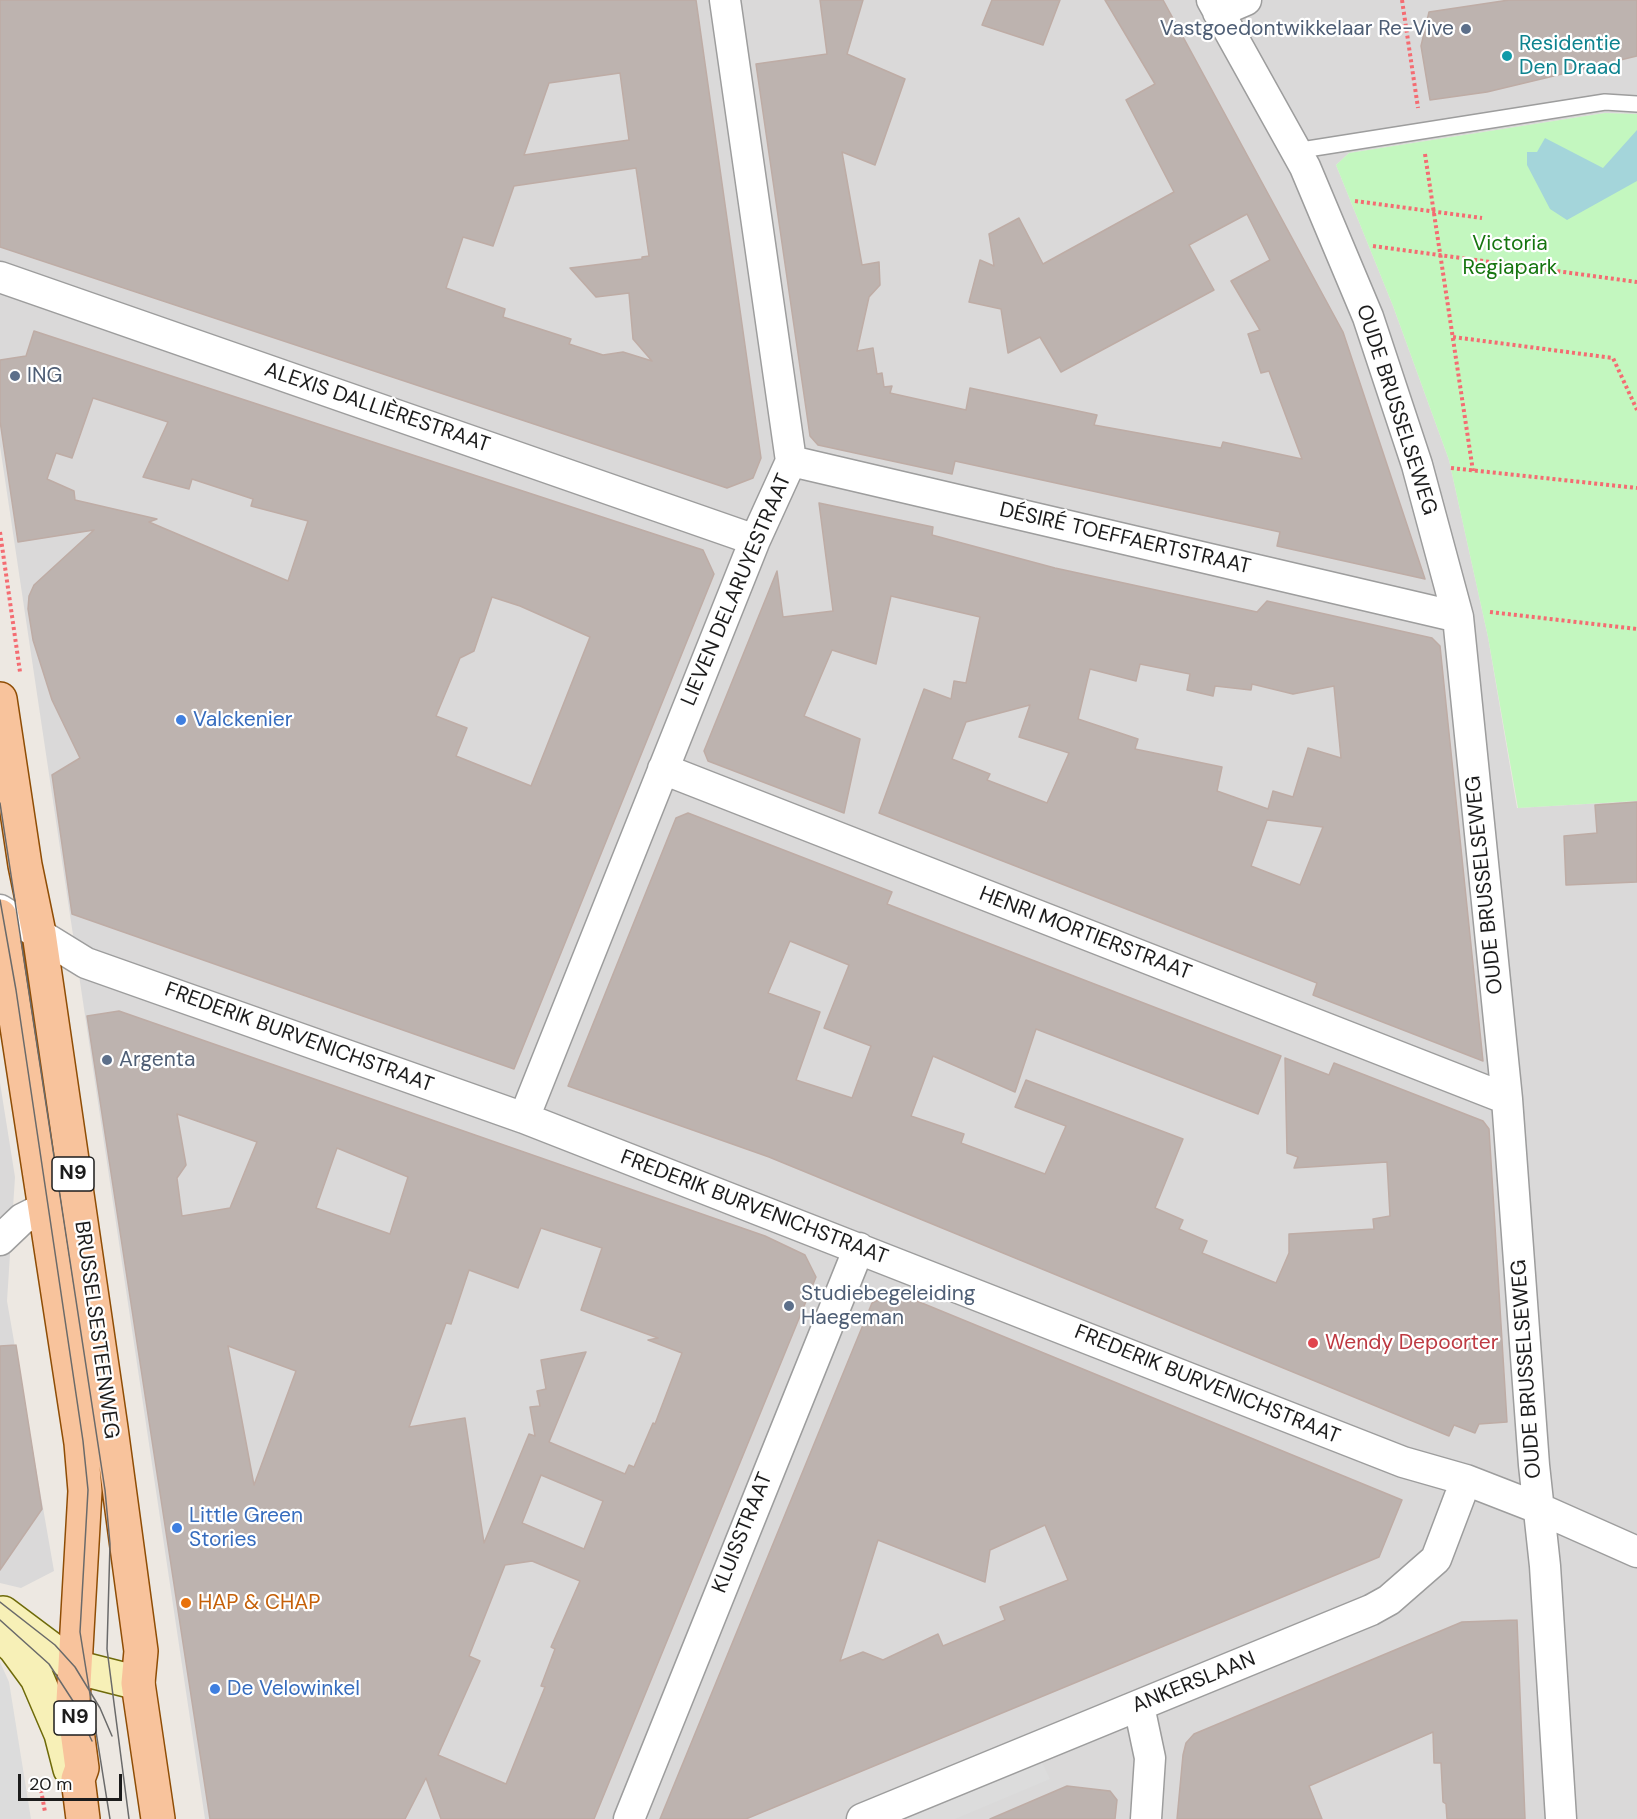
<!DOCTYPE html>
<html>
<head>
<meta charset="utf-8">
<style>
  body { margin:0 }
  #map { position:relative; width:1637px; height:1819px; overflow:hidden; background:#ede8e2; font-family:"DM Sans",sans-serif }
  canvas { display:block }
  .scale { position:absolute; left:18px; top:1774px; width:104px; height:27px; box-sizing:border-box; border:3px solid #1c1c1c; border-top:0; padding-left:8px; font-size:18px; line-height:21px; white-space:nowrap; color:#1c1c1c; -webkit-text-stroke:4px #fff; paint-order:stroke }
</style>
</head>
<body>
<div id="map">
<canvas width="1637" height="1819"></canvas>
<div class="scale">20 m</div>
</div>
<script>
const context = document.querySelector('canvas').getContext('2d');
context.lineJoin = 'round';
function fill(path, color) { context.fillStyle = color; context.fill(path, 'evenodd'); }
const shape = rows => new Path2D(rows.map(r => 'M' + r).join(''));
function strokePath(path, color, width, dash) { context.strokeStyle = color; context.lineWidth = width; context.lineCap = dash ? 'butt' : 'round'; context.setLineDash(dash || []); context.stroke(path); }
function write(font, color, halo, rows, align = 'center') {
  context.font = font + ' "DM Sans",sans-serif'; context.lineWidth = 4.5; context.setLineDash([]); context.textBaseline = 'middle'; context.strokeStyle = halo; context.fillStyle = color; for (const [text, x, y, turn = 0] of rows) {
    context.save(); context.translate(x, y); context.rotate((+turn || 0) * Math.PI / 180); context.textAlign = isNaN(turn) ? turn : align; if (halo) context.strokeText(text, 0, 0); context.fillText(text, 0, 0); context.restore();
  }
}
const residential = shape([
  [0,0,1637,0,1637,114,1605,113,1349,153,1336,165,1393,306,1449,460,1488,637,1517,808,1637,801,1637,1819,205,1819,0,446],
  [0,1083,15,1177,7,1301,54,1571,21,1588,0,1583]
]);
const park = shape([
  [1605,113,1637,114,1637,801,1518,808,1488,637,1449,460,1393,306,1336,165,1349,153]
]);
const parking = shape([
  [0,1662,9,1682,31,1819,0,1819],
  [1039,1756,1050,1779,955,1819,887,1819]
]);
const water = shape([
  [1637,130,1637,181,1567,220,1550,209,1527,165,1527,152,1537,152,1545,138,1603,168]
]);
const building = shape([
  [0,0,696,0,761,458,753,478,727,488,0,247,0,0],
  [620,73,629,140,524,155,549,83,620,73],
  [636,168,649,256,642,257,642,259,570,268,596,297,629,293,633,339,652,361,623,352,603,355,569,344,571,339,503,317,505,309,446,288,463,237,493,246,514,186,636,168],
  [820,0,863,0,847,54,905,79,875,165,842,152,862,265,879,262,880,285,869,297,857,351,873,348,877,374,882,373,884,387,892,386,890,393,966,410,970,388,1097,415,1094,425,1221,448,1223,442,1302,459,1269,371,1261,373,1248,334,1260,330,1231,281,1270,260,1247,214,1189,245,1214,290,1061,372,1040,337,1008,353,1001,309,969,302,980,260,994,266,989,234,1019,218,1043,264,1174,192,1126,100,1155,84,1105,0,1163,0,1343,332,1425,579,1277,546,1280,532,955,461,952,474,818,445,810,436,756,64,827,54,820,0],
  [992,0,1060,0,1043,45,982,25,992,0],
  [1509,0,1637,0,1637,56,1487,92,1430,100,1421,46,1429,12,1509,0],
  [34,331,703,550,714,574,514,1069,72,914,52,775,80,758,52,700,33,640,28,609,29,596,34,585,94,530,18,542,0,421,0,360,26,356,34,331],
  [93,398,168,422,143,477,189,489,192,479,253,499,251,506,308,521,288,581,149,522,157,519,75,500,74,491,47,479,56,453,72,458,93,398],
  [492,597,520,606,590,637,531,786,456,756,467,728,436,716,460,658,474,651,492,597],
  [819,503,933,527,932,535,1055,568,1257,612,1267,601,1432,638,1440,646,1483,1061,1313,995,1317,983,879,813,924,689,951,699,954,681,966,683,980,617,891,596,876,664,832,650,804,716,860,739,844,813,708,761,704,751,777,571,783,617,833,611,819,503],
  [1140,664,1190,674,1187,690,1213,696,1215,686,1251,690,1252,684,1293,694,1334,686,1341,758,1308,748,1293,797,1273,791,1268,809,1217,791,1222,767,1135,749,1138,739,1078,719,1090,669,1136,681,1140,664],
  [1030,705,1019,737,1069,753,1047,803,987,780,990,774,952,759,966,722,1030,705],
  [1267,820,1323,827,1300,885,1251,866,1267,820],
  [1637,802,1637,882,1566,885,1564,836,1597,833,1595,805,1637,802],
  [688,813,892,892,887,904,1281,1056,1258,1114,1036,1029,1015,1092,933,1056,911,1116,964,1134,961,1143,1045,1174,1066,1126,1015,1107,1026,1080,1183,1139,1155,1208,1183,1220,1179,1229,1207,1241,1202,1253,1276,1283,1289,1253,1289,1234,1374,1229,1373,1219,1390,1216,1387,1162,1294,1168,1298,1157,1287,1153,1285,1058,1329,1075,1334,1063,1483,1121,1489,1129,1507,1422,1479,1424,1475,1433,1454,1425,1449,1436,769,1157,568,1086,676,818,688,813],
  [790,941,849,965,824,1028,871,1046,852,1098,796,1080,820,1012,768,993,790,941],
  [119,1011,765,1236,805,1255,816,1277,594,1819,441,1819,426,1778,405,1819,210,1819,87,1016,119,1011],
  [177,1114,257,1142,230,1208,182,1216,177,1178,186,1165,177,1114],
  [337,1148,408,1177,390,1234,316,1208,337,1148],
  [541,1228,602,1248,581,1310,658,1338,648,1340,682,1353,655,1424,653,1423,634,1467,629,1465,625,1474,549,1442,586,1352,541,1360,546,1389,537,1391,540,1406,530,1407,535,1436,529,1434,484,1543,465,1418,409,1427,446,1323,451,1324,469,1270,518,1288,541,1228],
  [228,1346,296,1371,254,1485,228,1346],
  [541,1475,603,1501,584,1549,522,1523,541,1475],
  [532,1561,580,1581,551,1647,555,1649,541,1686,545,1687,506,1784,438,1755,480,1661,469,1656,505,1565,532,1561],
  [895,1292,1402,1500,1379,1557,746,1819,660,1819,872,1303,895,1292],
  [1045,1525,1068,1580,1000,1607,1005,1620,943,1646,938,1634,883,1660,863,1652,840,1661,878,1540,985,1582,990,1550,1045,1525],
  [16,1345,42,1509,0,1570,0,1346,16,1345],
  [1517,1620,1525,1819,1447,1819,1446,1804,1443,1802,1441,1763,1434,1763,1433,1732,1309,1786,1322,1819,1177,1819,1183,1755,1186,1743,1194,1734,1462,1622,1517,1620],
  [1067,1786,1110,1791,1117,1800,1115,1819,990,1819,1067,1786]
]);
const path = shape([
  [1402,0,1418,108],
  [1425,154,1473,471],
  [1355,201,1482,218],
  [1373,246,1637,282],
  [1453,337,1613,358,1637,410],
  [1451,468,1637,488],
  [0,532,20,672],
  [1490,612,1637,629],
  [41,1790,45,1812]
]);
const lane = shape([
  [1295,151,1605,102,1637,104]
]);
const street = shape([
  [1212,0,1305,167,1368,317,1417,465,1458,617,1507,1099,1534,1465,1545,1566,1561,1819],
  [1218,12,1246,0],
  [0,277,755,540],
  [791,461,1458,617],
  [663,769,1507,1099],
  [0,910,86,963,524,1118,1403,1462,1466,1480,1538,1508,1637,1552],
  [524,1118,755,540,791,461,725,0],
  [0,1240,22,1219,44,1208],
  [1139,1706,1150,1758,1146,1819],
  [629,1819,859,1248],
  [862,1819,1371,1610,1389,1600,1436,1559,1466,1480]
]);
const secondary = shape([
  [3,1613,75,1667,138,1683],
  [0,1634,15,1648,37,1678,61,1734,70,1769,75,1776]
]);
const primary = shape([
  [0,699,25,865,39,933,111,1428,141,1651,138,1683,158,1819],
  [0,916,81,1443,85,1491,73,1701,82,1768,78,1779,83,1819]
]);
const tram = shape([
  [0,803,105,1490,110,1544,107,1649,129,1819],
  [0,900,16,990,83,1441,88,1490,80,1632,110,1819],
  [0,1602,55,1645,75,1667,100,1708,112,1736],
  [0,1620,49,1664,73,1701,92,1741]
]);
const markers = [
  [1466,29,6,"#5c6f8a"],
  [1507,56,6,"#0f9aa8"],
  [15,376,6,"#5c6f8a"],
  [181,720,6,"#3f7fe0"],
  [107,1060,6,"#5c6f8a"],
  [789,1306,6,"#5c6f8a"],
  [1313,1343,6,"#e0444e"],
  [177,1528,6,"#3f7fe0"],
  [186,1603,6,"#e8710a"],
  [215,1689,6,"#3f7fe0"]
];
const shields = [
  [73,1174,42],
  [75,1718,42]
];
const shieldNames = [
  ["N9",73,1174],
  ["N9",75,1718]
];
const serviceNames = [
  ["Vastgoedontwikkelaar Re-Vive",1454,29,"right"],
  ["ING",27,376],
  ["Argenta",119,1060],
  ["Studiebegeleiding",801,1294],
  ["Haegeman",801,1318]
];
const cultureNames = [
  ["Residentie",1519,44],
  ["Den Draad",1519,68]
];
const parkNames = [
  ["Victoria",1510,244],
  ["Regiapark",1510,268]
];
const streetNames = [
  ["ALEXIS DALLIÈRESTRAAT",377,408,19],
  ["OUDE BRUSSELSEWEG",1396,410,72],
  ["DÉSIRÉ TOEFFAERTSTRAAT",1125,539,13],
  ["LIEVEN DELARUYESTRAAT",737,590,-67],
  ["OUDE BRUSSELSEWEG",1485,885,-96],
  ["HENRI MORTIERSTRAAT",1085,934,21],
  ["FREDERIK BURVENICHSTRAAT",299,1038,20],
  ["FREDERIK BURVENICHSTRAAT",754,1208,21],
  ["BRUSSELSESTEENWEG",96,1330,82],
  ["OUDE BRUSSELSEWEG",1527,1369,-94],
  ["FREDERIK BURVENICHSTRAAT",1207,1385,22],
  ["KLUISSTRAAT",743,1533,-68],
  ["ANKERSLAAN",1194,1683,-22]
];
const shopNames = [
  ["Valckenier",193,720],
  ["Little Green",189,1516],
  ["Stories",189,1540],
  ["De Velowinkel",227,1689]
];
const healthNames = [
  ["Wendy Depoorter",1325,1343]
];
const foodNames = [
  ["HAP & CHAP",198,1603]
];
fill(residential, '#dad9d9');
fill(park, '#c3f7bf');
fill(parking, '#dcdcdc');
fill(water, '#a4d5da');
fill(building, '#bdb3af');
strokePath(building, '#beaca5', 1.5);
strokePath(lane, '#9d9d9d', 18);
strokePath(street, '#9d9d9d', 33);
strokePath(secondary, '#6e6a09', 36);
strokePath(primary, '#8f4d05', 36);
strokePath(path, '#f46c72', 4, [3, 3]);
strokePath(lane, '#fff', 15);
strokePath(street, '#fff', 30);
strokePath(secondary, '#f7f0b7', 33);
strokePath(primary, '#f8c39c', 33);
strokePath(tram, '#6a6a6a', 1.5);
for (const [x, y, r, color] of markers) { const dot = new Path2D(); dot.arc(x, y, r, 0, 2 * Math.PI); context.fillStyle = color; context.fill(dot); strokePath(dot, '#fff', 2); }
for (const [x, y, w] of shields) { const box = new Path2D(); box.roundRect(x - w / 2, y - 17, w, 34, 4.5); context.fillStyle = '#fff'; context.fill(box); strokePath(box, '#1c1c1c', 1.5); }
write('bold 20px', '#1c1c1c', null, shieldNames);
write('21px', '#4e5e75', '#fff', serviceNames, 'left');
write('21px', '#0d838f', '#fff', cultureNames, 'left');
write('21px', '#15750f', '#fff', parkNames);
write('21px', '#1c1c1c', '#fff', streetNames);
write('21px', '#366cbe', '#fff', shopNames, 'left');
write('21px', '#be3a42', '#fff', healthNames, 'left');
write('21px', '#c56008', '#fff', foodNames, 'left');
</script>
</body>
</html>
